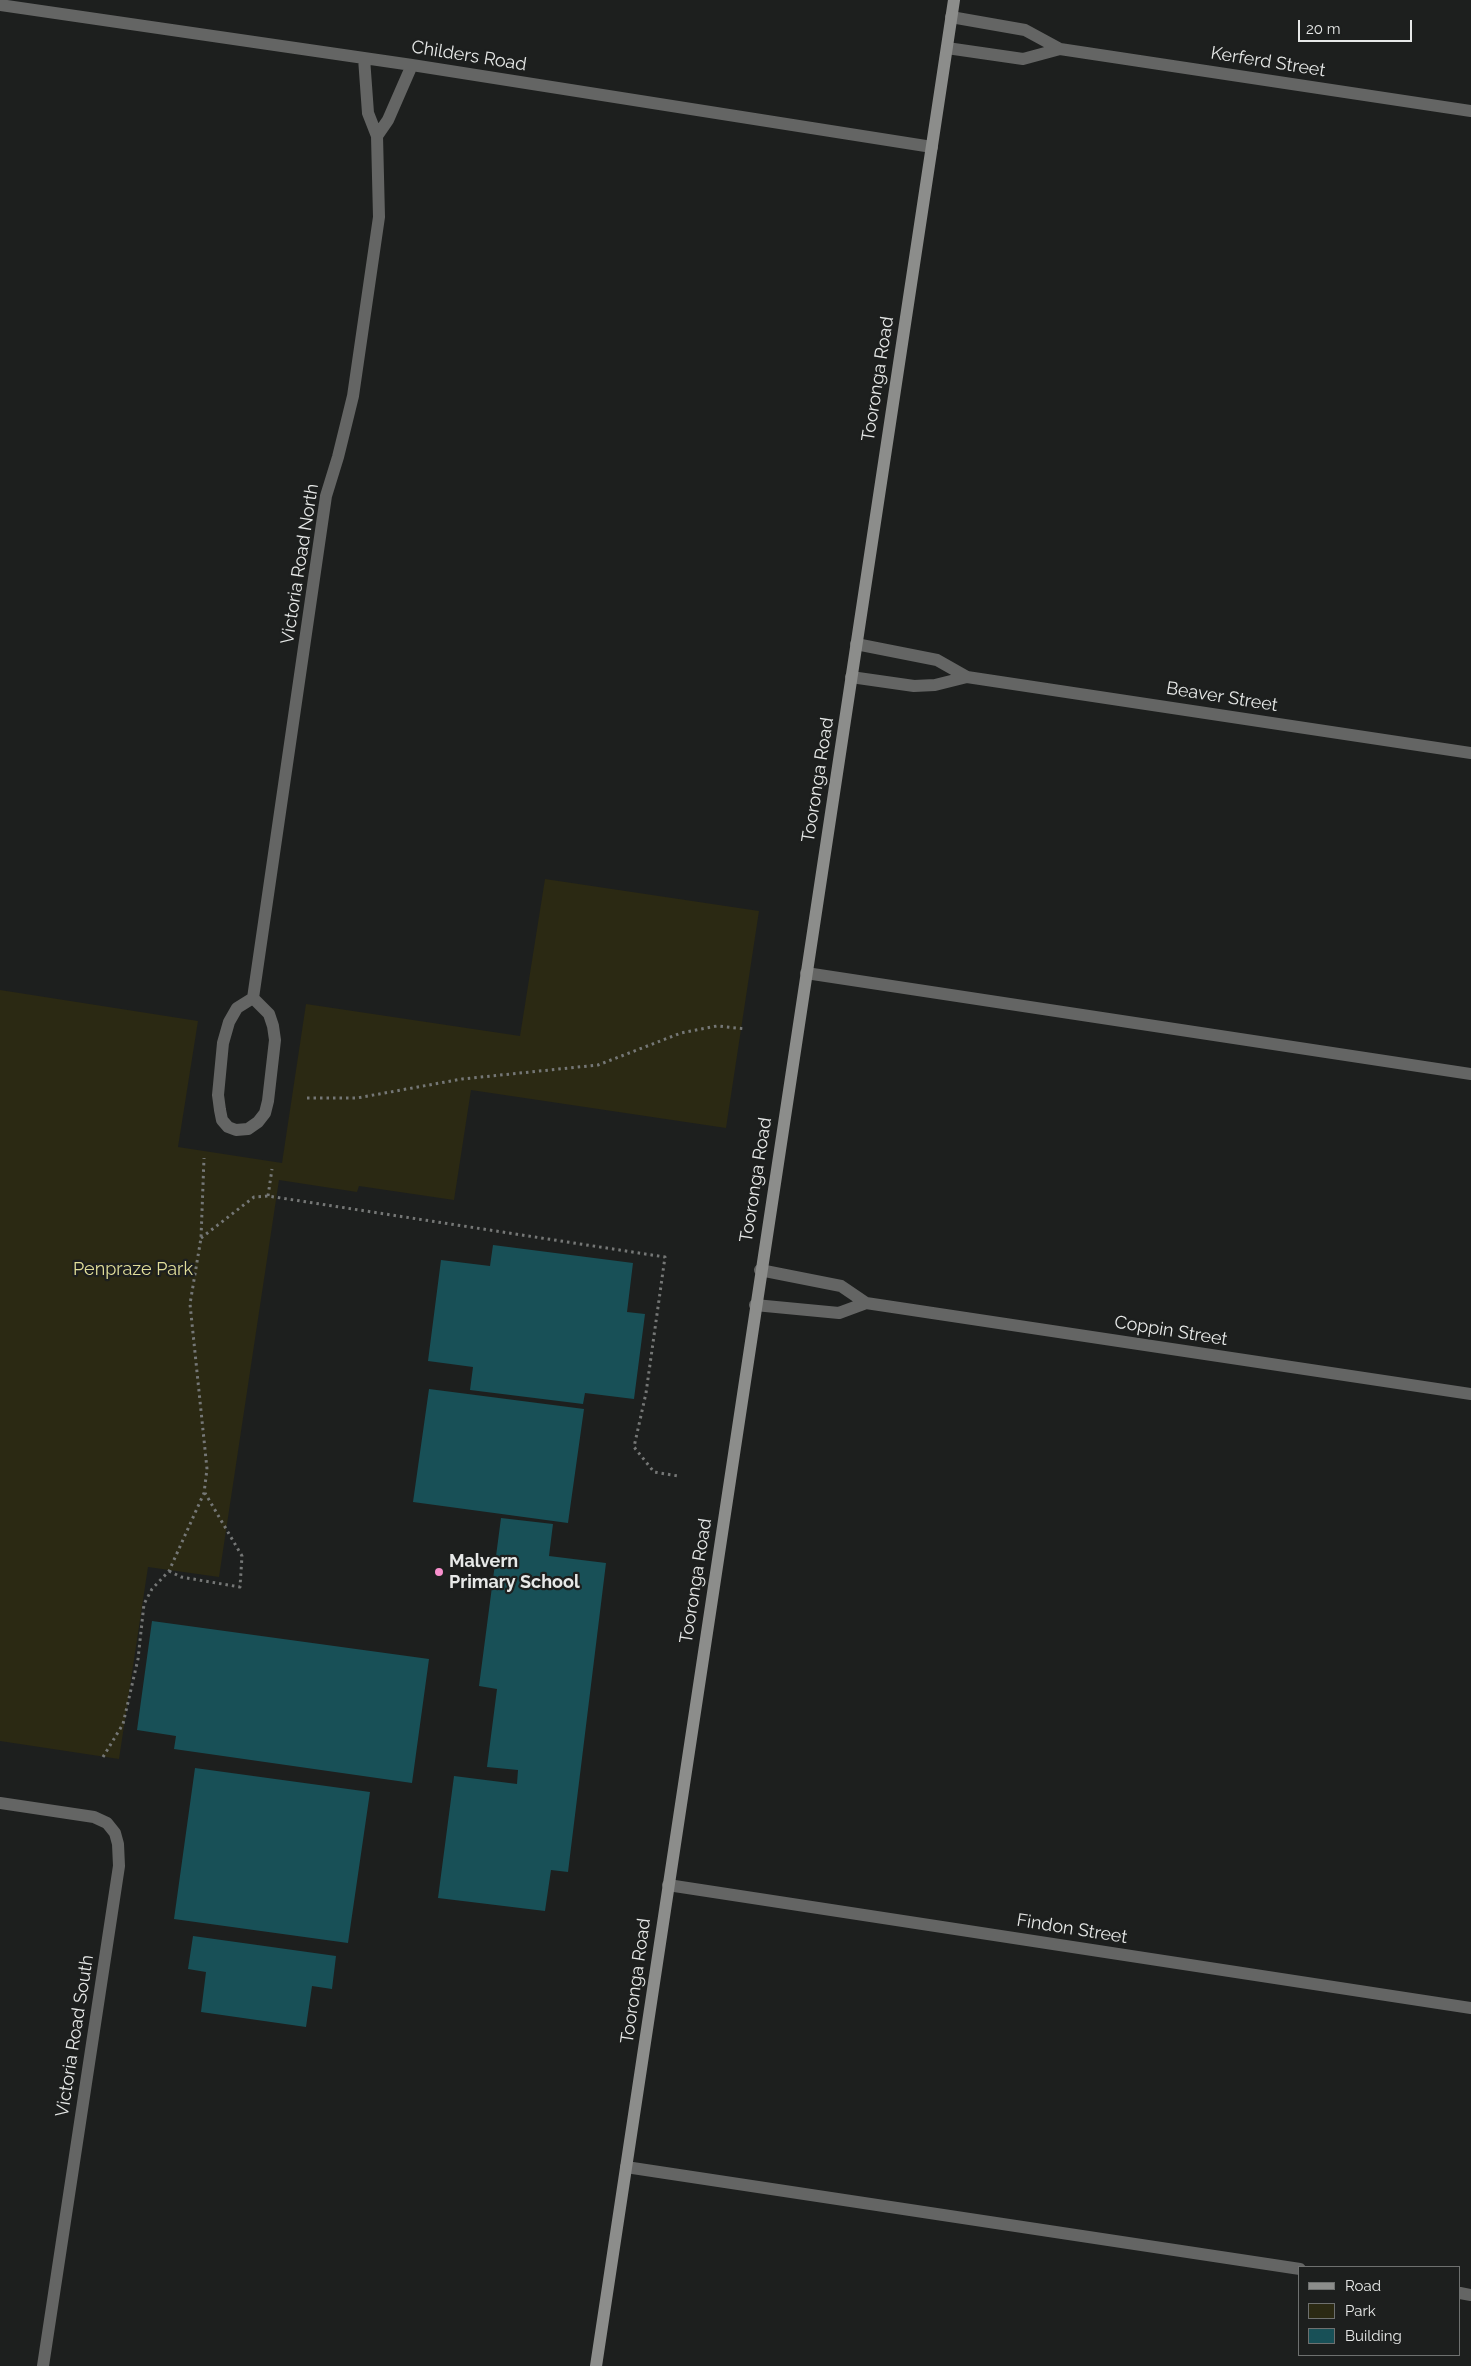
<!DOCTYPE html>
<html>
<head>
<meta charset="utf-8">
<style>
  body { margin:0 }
  #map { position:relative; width:1471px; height:2366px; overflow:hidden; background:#1d1f1e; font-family:Raleway,sans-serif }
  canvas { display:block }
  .legend { position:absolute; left:1298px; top:2266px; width:162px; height:90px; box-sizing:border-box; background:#1d1f1e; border:1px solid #6e706f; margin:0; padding:6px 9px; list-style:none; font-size:15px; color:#e7e9e8 }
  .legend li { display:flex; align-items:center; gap:10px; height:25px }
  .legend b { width:25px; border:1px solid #6e706f }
  .scale { position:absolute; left:1298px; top:20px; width:114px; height:22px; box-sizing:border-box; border:2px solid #e7e9e8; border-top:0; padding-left:6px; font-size:15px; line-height:18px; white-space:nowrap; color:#e7e9e8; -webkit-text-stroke:4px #1d1f1e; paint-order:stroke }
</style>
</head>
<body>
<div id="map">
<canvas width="1471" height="2366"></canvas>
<ul class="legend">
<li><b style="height:6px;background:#8c8d8b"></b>Road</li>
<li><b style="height:14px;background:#2b2913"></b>Park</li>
<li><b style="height:14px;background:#185057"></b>Building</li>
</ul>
<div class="scale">20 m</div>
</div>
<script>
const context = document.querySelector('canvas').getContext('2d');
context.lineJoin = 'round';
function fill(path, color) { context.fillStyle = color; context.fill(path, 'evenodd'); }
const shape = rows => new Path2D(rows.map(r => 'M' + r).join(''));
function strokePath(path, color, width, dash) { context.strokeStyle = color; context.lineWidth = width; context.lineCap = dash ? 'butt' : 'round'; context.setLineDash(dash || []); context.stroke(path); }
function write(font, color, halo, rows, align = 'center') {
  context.font = font + ' Raleway,sans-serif'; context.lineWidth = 4.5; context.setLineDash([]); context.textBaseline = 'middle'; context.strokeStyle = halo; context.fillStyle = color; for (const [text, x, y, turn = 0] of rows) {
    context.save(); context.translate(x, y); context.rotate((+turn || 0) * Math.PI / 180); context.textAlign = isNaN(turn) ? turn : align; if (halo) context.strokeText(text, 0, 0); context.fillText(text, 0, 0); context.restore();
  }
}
const green = shape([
  [545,879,759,911,726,1128,471,1090,454,1200,359,1186,357,1192,279,1180,219,1577,148,1567,119,1759,0,1741,0,990,198,1021,178,1147,282,1163,306,1004,520,1036]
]);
const building = shape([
  [493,1245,633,1263,627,1312,645,1314,634,1399,585,1393,583,1404,470,1390,473,1367,428,1361,441,1260,490,1266],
  [429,1389,584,1409,568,1523,413,1502],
  [501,1518,553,1524,549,1556,606,1563,568,1872,551,1870,545,1911,438,1898,454,1776,517,1784,518,1770,487,1767,497,1689,479,1686],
  [152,1621,429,1659,412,1783,174,1749,176,1736,137,1730],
  [195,1768,370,1792,348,1943,174,1919],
  [193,1936,336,1956,332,1989,312,1986,306,2027,201,2012,206,1972,188,1969]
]);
const path = shape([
  [307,1098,357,1098,462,1079,598,1065,681,1033,717,1026,746,1029],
  [268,1196,272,1169],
  [201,1238,254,1197,268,1196,665,1257,646,1393,634,1447,654,1472,678,1476],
  [169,1571,181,1577,240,1587,242,1556,205,1493],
  [103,1757,123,1724,138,1659,144,1604,152,1589,169,1571,204,1493,207,1469,190,1304,201,1238,204,1158]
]);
const lane = shape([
  [806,973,1471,1074],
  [626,2167,1300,2269],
  [1460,2293,1471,2295]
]);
const street = shape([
  [0,5,412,65,932,147],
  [951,17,1025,30,1060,49,1471,111],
  [947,48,1023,59,1060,49],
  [377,136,388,120,412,65],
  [856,644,937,660,967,677],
  [851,677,914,686,935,685,967,677,1471,753],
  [253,998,326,496,338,457,353,396,379,217,377,136,368,113,364,58],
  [253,998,269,1014,273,1026,275,1040,268,1101,265,1113,258,1122,248,1129,236,1130,228,1127,222,1120,220,1110,218,1095,223,1043,229,1022,237,1008,253,998],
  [760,1270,841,1286,866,1303,1471,1394],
  [755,1305,839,1313,866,1303],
  [0,1803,94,1817,107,1823,115,1833,118,1844,119,1866,43,2366],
  [668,1885,1471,2008]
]);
const secondary = shape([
  [596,2366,954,0]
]);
const markers = [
  [439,1572,5,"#f890cd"]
];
const streetNames = [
  ["Childers Road",469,56,9],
  ["Kerferd Street",1268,62,9],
  ["Tooronga Road",878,379,-81],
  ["Victoria Road North",300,564,-81],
  ["Beaver Street",1222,697,9],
  ["Tooronga Road",818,780,-81],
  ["Tooronga Road",756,1180,-81],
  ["Coppin Street",1171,1331,9],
  ["Tooronga Road",696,1581,-81],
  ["Findon Street",1072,1929,9],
  ["Tooronga Road",636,1981,-82],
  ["Victoria Road South",75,2036,-81]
];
const parkNames = [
  ["Penpraze Park",133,1270]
];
const poiNames = [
  ["Malvern",449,1562],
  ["Primary School",449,1583]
];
fill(green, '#2b2913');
fill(building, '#185057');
strokePath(path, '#757776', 3, [2.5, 4]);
strokePath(lane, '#646564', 12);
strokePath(street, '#646564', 12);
strokePath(secondary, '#8c8d8b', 12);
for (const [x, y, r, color] of markers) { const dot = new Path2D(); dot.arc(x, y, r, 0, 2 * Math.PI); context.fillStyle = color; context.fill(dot); strokePath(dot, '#1d1f1e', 2); }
write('18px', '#e7e9e8', '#1d1f1e', streetNames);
write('18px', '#e1de9a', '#1d1f1e', parkNames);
write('bold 18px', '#e7e9e8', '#1d1f1e', poiNames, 'left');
</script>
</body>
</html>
